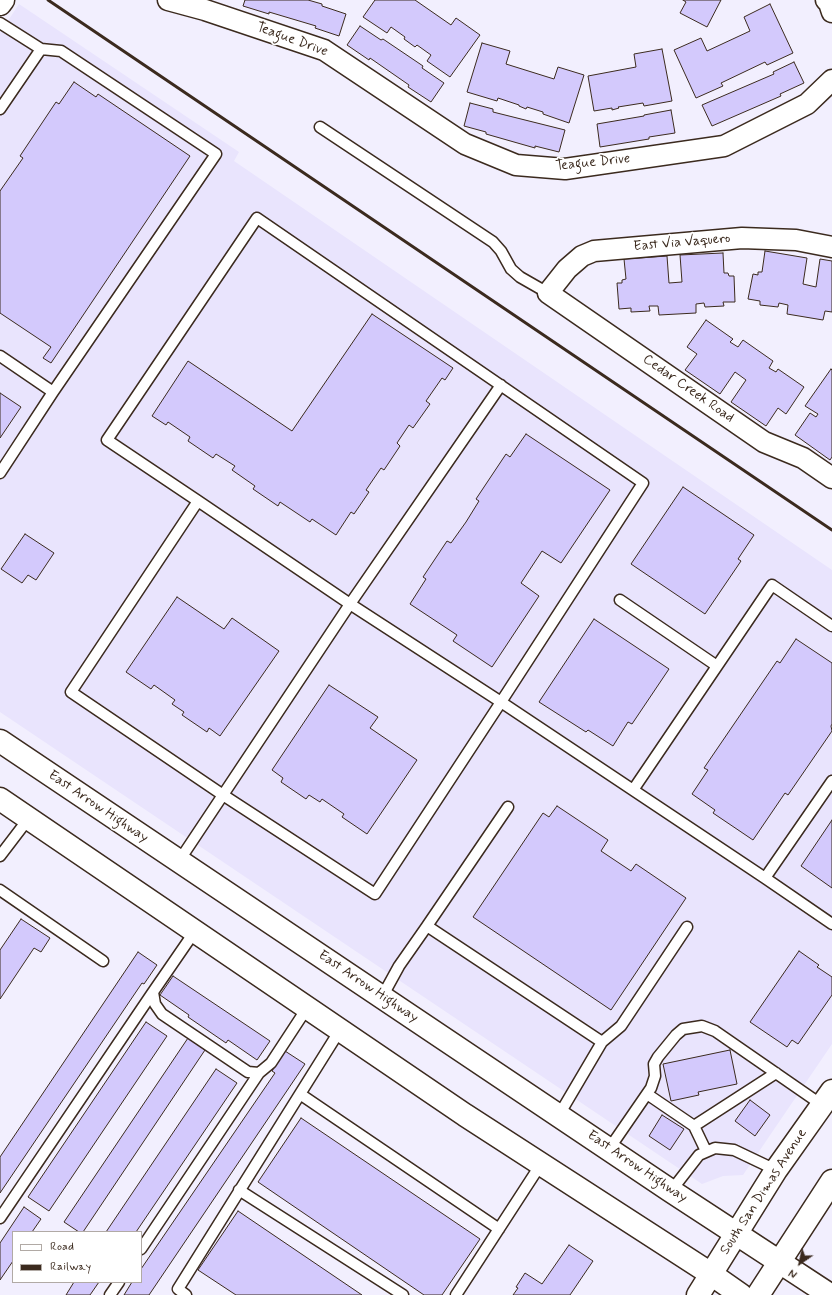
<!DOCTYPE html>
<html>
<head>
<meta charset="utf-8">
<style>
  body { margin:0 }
  #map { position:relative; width:832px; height:1295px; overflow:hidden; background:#f2effe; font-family:Mynerve,sans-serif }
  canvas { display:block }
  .legend { position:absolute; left:12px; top:1231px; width:130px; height:52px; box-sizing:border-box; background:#fff; border:1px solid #b1aaa5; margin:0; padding:5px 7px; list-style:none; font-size:12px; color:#3b2a1e }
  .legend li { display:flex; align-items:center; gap:8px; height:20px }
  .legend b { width:20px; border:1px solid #b1aaa5 }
  .north { position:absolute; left:780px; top:1243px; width:40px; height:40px; -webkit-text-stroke:3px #fff; paint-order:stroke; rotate:214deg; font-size:11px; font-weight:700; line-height:16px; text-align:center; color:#3b2a1e }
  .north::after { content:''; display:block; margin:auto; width:14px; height:18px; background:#3b2a1e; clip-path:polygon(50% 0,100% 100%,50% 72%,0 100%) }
</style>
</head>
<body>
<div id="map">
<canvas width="832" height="1295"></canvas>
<ul class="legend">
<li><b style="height:5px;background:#fff"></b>Road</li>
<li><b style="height:5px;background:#3b2a1e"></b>Railway</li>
</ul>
<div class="north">N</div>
</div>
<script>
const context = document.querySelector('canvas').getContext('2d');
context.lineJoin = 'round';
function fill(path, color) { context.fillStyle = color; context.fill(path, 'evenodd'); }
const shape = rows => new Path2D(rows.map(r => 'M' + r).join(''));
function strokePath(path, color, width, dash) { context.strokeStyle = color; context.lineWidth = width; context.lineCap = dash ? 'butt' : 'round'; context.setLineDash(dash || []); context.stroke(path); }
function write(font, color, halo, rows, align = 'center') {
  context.font = font + ' Mynerve,sans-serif'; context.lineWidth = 3.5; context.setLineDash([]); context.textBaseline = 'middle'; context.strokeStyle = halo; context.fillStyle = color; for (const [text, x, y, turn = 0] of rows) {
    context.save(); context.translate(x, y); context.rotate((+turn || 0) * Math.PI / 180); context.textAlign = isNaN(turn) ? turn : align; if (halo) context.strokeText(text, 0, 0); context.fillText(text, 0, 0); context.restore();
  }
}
const built = shape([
  [19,4,239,152,234,161,832,570,832,1044,743,1175,723,1176,702,1184,0,712,0,33]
]);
const building = shape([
  [245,0,308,0,322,4,322,6,346,14,339,36,315,28,316,26,269,12,269,14,243,6,245,0],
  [375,0,415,0,451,25,456,18,480,35,450,77,427,61,431,55,417,45,415,47,404,39,405,37,391,27,387,33,363,17,375,0],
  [683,0,721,0,707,27,680,13,686,2,683,0],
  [770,4,793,53,767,65,765,62,721,83,723,86,696,98,674,50,701,38,707,51,750,31,744,17,770,4],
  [360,26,381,40,383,39,423,66,422,68,444,83,431,102,408,87,409,85,370,58,369,60,347,45,360,26],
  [482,43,510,51,506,64,554,79,558,67,584,75,569,123,543,114,543,112,527,107,526,109,519,106,519,105,498,98,497,101,467,92,482,43],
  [662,49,672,101,644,106,643,103,618,107,619,108,612,110,612,108,594,111,588,76,636,67,634,54,662,49],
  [794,62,804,83,780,94,781,96,712,126,702,105,774,74,773,72,794,62],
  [74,82,96,97,98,94,190,156,51,363,43,358,51,347,0,313,0,191,23,158,20,156,56,102,59,104,74,82],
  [470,103,493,109,493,112,565,130,559,152,535,146,535,148,486,134,486,132,464,126,470,103],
  [671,110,675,133,649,137,649,139,600,147,597,124,644,116,644,115,671,110],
  [765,251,807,258,803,284,816,287,820,259,832,261,832,312,825,311,823,320,787,314,788,305,779,303,778,307,760,305,760,301,748,299,753,274,758,275,758,272,762,272,765,251],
  [723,253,724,273,728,273,729,276,734,276,735,302,723,302,724,306,705,307,704,303,696,304,696,313,659,315,658,306,649,306,650,311,631,312,631,308,619,309,617,283,622,283,622,280,626,279,624,259,667,256,669,283,682,282,680,255,723,253],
  [372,314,453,368,445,380,442,378,426,401,430,404,413,428,409,425,397,443,400,446,384,470,381,468,366,490,369,492,354,514,351,512,336,535,312,519,310,522,280,502,278,506,253,489,255,486,232,470,235,466,216,454,213,458,188,441,190,437,168,422,166,425,152,416,188,361,292,431,372,314],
  [706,320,733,339,730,342,738,347,743,340,773,361,769,368,776,372,778,369,804,387,786,414,778,408,766,426,731,402,746,380,735,372,720,394,685,370,697,354,687,347,706,320],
  [831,369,832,370,832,457,830,460,795,435,810,413,816,417,818,414,805,406,831,369],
  [0,393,21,407,0,438,0,393],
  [526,434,610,490,561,563,542,551,521,583,539,596,492,667,453,641,457,635,410,604,426,579,423,577,447,541,451,543,466,522,479,501,476,499,506,454,510,457,526,434],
  [683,487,754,535,738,559,741,561,705,614,631,564,683,487],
  [25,534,54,553,36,580,28,575,22,583,1,569,25,534],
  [177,597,224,629,232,618,279,651,220,736,209,728,207,732,182,715,184,712,172,704,175,700,154,685,151,689,126,672,177,597],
  [594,619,669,669,632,724,628,722,613,746,588,730,586,732,539,702,594,619],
  [796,639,832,663,832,724,831,726,832,731,788,795,785,793,753,840,713,813,715,810,692,794,708,770,704,768,777,661,780,663,796,639],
  [329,685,378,717,370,728,417,760,367,834,342,817,344,814,322,799,320,802,309,795,306,799,281,782,283,778,272,770,329,685],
  [557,806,608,840,601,851,631,871,636,864,686,898,611,1010,473,917,543,813,549,817,557,806],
  [832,820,832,888,801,866,832,820],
  [21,919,50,938,41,952,34,948,0,999,0,950,21,919],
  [799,951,819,965,817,967,832,977,832,995,798,1044,792,1040,787,1047,750,1022,799,951],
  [138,952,157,965,144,984,142,983,0,1193,0,1157,138,952],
  [173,976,270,1041,257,1060,228,1040,226,1043,188,1017,189,1015,160,995,173,976],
  [146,1022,167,1036,49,1211,28,1197,146,1022],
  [188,1038,205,1050,83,1232,79,1232,64,1222,188,1038],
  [730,1050,737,1084,698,1092,699,1095,671,1101,663,1064,730,1050],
  [285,1051,305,1064,149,1295,124,1295,132,1282,141,1282,141,1269,275,1073,272,1071,285,1051],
  [216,1069,237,1083,136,1232,106,1232,216,1069],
  [750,1100,770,1115,755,1136,735,1121,750,1100],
  [662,1115,684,1129,670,1150,649,1136,662,1115],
  [301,1118,480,1239,442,1295,424,1295,258,1182,301,1118],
  [24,1207,41,1219,32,1232,13,1232,13,1261,0,1280,0,1243,24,1207],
  [238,1211,362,1295,236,1295,198,1270,238,1211],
  [569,1245,593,1261,570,1295,513,1295,518,1288,516,1287,525,1273,542,1284,569,1245],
  [74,1282,99,1282,90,1295,66,1295,74,1282]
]);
const lane = shape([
  [0,23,41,49,61,51,216,154,53,392,0,473],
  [0,109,41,49],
  [320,127,493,242,501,251,511,269,520,277,548,293],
  [0,356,53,392],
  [198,501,71,692,223,795,375,894,501,702,643,483,257,218,107,440,198,501,350,604,501,702,765,878,832,924],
  [620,600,717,666],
  [633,790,772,585,832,626],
  [0,856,29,818],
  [179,861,350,604,501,385],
  [765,878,832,781],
  [0,890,103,961],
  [427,926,508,807],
  [195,931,153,992,155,1004,162,1014,248,1072,259,1073,271,1063,307,1008],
  [382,997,399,966,427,926,602,1042,559,1115],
  [602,1042,621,1026,687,927],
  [300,1094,499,1229],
  [647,1094,694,1126,706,1151],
  [694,1126,776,1073],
  [609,1149,651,1088,655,1076,654,1064,658,1057,676,1035,683,1029,702,1026,715,1031,822,1105],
  [239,1190,403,1295],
  [671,1191,699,1155,715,1148,734,1150,776,1170],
  [0,1218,153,992],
  [141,1249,259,1073],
  [110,1295,119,1282],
  [186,1295,178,1289,340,1030],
  [456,1295,541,1164]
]);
const street = shape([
  [168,0,205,10,324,50,465,144,516,165,565,169,724,146,807,104,832,80],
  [826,0,829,3,832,12],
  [832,247,796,240,742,238,594,251,582,256,567,269,548,293,764,442,803,458,832,478]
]);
const secondary = shape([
  [0,4,3,0],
  [698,1295,776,1170,832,1091],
  [758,1295,832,1181]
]);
const primary = shape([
  [0,741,671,1191,830,1295],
  [0,799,465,1115,711,1274,741,1295]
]);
const rail = shape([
  [48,0,832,530]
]);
const streetNames = [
  ["Teague Drive",292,40,20],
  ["Teague Drive",593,163,-6],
  ["East Via Vaquero",682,243,-5],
  ["Cedar Creek Road",688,389,35],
  ["East Arrow Highway",98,807,34],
  ["East Arrow Highway",368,987,34],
  ["East Arrow Highway",637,1167,34],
  ["South San Dimas Avenue",764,1192,-57]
];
fill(built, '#e9e4fd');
fill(building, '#d3c9fc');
strokePath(building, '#3b2a1e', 1);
strokePath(lane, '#3b2a1e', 13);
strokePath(street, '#3b2a1e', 23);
strokePath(secondary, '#3b2a1e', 25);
strokePath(primary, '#3b2a1e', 25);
strokePath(lane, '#fff', 10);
strokePath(street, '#fff', 20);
strokePath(secondary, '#fff', 22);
strokePath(primary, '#fff', 22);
strokePath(rail, '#3b2a1e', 3);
write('14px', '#3b2a1e', '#fff', streetNames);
</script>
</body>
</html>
